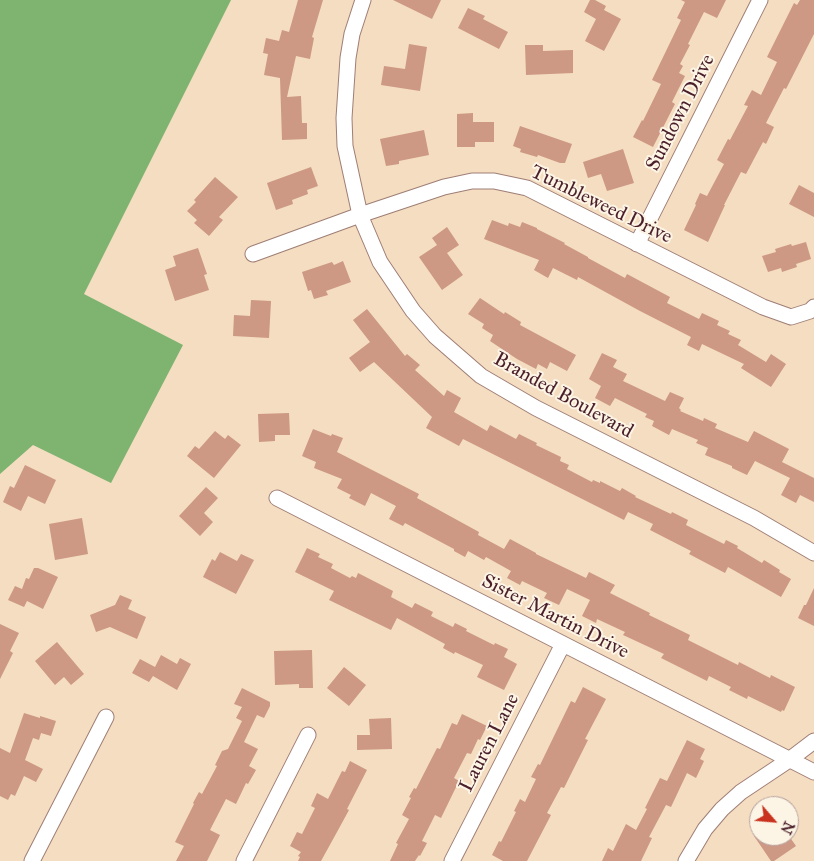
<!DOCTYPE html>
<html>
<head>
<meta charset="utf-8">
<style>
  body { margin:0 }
  #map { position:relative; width:814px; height:861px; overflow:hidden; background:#f4ddc0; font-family:"IM FELL Great Primer",serif }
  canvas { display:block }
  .north { position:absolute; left:749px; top:796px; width:50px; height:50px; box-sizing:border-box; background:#fcf5e5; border:1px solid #b59f9b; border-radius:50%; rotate:117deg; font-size:14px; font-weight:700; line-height:20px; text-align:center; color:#4a1f2b }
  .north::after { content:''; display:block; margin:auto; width:18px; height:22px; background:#c8321e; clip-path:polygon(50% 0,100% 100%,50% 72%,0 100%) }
</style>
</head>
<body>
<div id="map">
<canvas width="814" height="861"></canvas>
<div class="north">N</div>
</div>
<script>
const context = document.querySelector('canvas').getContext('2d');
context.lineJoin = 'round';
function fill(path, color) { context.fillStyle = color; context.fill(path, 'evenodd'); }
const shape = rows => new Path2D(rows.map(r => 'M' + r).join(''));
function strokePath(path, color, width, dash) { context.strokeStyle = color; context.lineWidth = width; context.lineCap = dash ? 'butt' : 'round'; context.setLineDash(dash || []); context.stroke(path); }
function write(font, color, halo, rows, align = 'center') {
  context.font = font + ' "IM FELL Great Primer",serif'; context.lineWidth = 4; context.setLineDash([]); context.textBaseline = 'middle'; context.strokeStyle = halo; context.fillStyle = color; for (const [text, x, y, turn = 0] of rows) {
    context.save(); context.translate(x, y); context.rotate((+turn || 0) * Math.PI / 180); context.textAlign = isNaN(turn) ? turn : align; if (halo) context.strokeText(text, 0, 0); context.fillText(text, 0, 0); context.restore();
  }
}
const forest = shape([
  [0,0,231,0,84,294,183,345,111,483,33,445,0,474]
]);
const building = shape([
  [298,0,323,0,312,37,314,38,310,59,296,56,287,97,301,96,302,123,307,123,307,139,282,140,280,78,264,75,268,54,263,53,266,38,279,41,282,30,289,32],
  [393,0,441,0,432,19],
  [590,0,595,0,606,6,604,10,621,19,604,51,585,41,596,19,584,12],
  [681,0,726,0,717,18,704,12,688,44,690,45,680,64,683,66,679,73,685,76,672,102,675,104,653,147,633,137,642,120,643,121,661,84,652,80,681,20,677,18,685,2],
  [800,0,814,0,814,34,786,89,784,88,766,123,774,127,766,144,763,142,746,174,741,172,724,205,725,205,708,242,684,230,696,205,695,204,700,193,707,196,724,164,717,160,728,139,730,140,748,106,744,105,752,90,761,95,777,62,767,57,794,3,797,5],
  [468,8,485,16,483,19,508,32,499,49,458,28],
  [409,44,427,47,420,91,381,85,384,66,405,69],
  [525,45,543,45,543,51,573,50,573,73,526,75],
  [473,113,473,122,494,122,494,142,475,142,475,147,457,147,457,114],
  [520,126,572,144,565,163,560,163,538,155,537,157,520,152,521,149,513,146],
  [424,130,429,155,399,161,399,164,386,166,380,139],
  [623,149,634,183,607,191,601,174,588,178,583,162],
  [311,167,318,186,307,190,308,194,292,200,293,204,276,210,267,183],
  [215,177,238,197,219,217,223,220,209,236,194,223,197,220,187,211,196,202,194,200],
  [799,185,814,193,814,217,789,204],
  [492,220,508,226,509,223,520,227,522,222,537,228,537,229,565,243,564,244,588,257,588,258,625,278,627,274,670,297,667,303,699,319,702,313,719,321,717,325,730,331,728,334,741,340,738,345,766,362,771,354,786,364,771,387,741,368,744,364,702,344,699,351,687,345,691,337,640,311,578,277,577,280,553,268,548,278,534,270,539,260,484,239],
  [447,227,459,245,447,253,463,275,442,290,419,257,437,245,432,238],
  [806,242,811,259,796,264,797,267,782,272,781,268,768,272,762,256,776,252,775,249,791,244,792,246],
  [198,248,207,274,204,275,209,290,175,301,165,270,176,266,173,256],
  [343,261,351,282,326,291,328,295,314,299,311,290,308,291,302,272,332,262,334,265],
  [480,298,504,314,505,312,521,322,520,325,576,355,567,371,550,362,547,369,538,364,536,369,517,359,490,341,493,335,482,328,484,324,468,314],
  [251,300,271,301,269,338,233,336,234,315,250,316],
  [367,309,405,356,407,354,420,365,415,370,444,396,447,390,461,398,454,412,487,431,490,425,516,439,519,434,537,443,536,445,561,457,560,461,569,465,567,469,592,482,593,480,600,483,600,481,620,491,622,488,636,496,635,497,671,514,672,512,688,520,686,525,724,544,726,540,738,546,737,548,762,563,764,560,780,570,779,572,791,579,781,597,728,567,725,573,689,554,691,551,650,530,653,524,628,512,624,520,463,439,459,446,426,428,432,417,374,362,360,372,349,358,370,342,353,320],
  [602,353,617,360,613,367,627,374,623,381,665,401,670,392,684,398,679,408,681,410,680,411,703,421,704,418,717,424,715,428,748,442,754,431,789,449,782,462,814,478,814,502,800,495,796,503,781,495,790,478,755,461,747,475,732,468,732,466,705,455,708,448,696,443,698,440,672,429,669,435,652,426,654,421,645,417,647,414,615,398,610,406,595,398,601,386,589,379],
  [289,413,290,435,275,435,275,441,259,442,258,414],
  [313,429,331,436,332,434,343,438,337,452,419,494,417,498,479,532,478,535,504,549,510,539,536,553,536,554,586,578,589,572,615,585,610,593,650,613,649,615,690,635,688,640,738,665,739,662,770,678,771,675,795,687,784,711,782,710,781,712,748,696,747,699,729,690,731,687,709,676,707,681,661,658,664,654,623,635,625,632,597,619,596,623,582,616,590,600,567,589,559,605,544,598,547,593,522,581,520,585,507,578,511,571,486,557,484,560,468,551,465,557,454,551,454,549,405,523,403,526,389,519,396,506,371,493,365,506,349,498,351,495,337,488,342,479,314,468,316,462,302,456],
  [215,431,225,439,228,435,241,445,214,478,187,456,195,446,199,449],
  [25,465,56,480,45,504,28,496,21,511,3,502,10,486,14,488],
  [206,487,218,498,204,513,213,522,200,536,179,516],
  [82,518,88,554,55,560,49,524],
  [307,548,320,554,318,557,333,564,331,568,350,578,352,576,356,578,358,573,393,591,391,597,412,608,415,603,433,612,431,616,453,627,455,623,467,629,466,631,494,645,495,643,508,649,504,657,517,664,504,690,477,677,483,665,455,652,454,654,443,648,445,644,397,618,391,630,329,600,334,591,295,572],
  [220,552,237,561,241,554,254,560,236,594,203,577,212,559,215,561],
  [34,568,38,568,58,577,43,609,27,601,24,607,8,600,15,586,22,589,26,578,29,579],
  [814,588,814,626,798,618,804,605,806,605],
  [120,595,132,600,128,609,146,617,137,639,110,627,96,632,90,615,115,605],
  [0,624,19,633,10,651,13,653,0,679],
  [57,642,84,674,71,685,64,677,55,685,35,661],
  [312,650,313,688,299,688,299,684,275,685,274,651],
  [161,655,177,664,180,658,191,664,177,690,153,676,149,682,132,673,140,659,155,667],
  [344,667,366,685,349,706,327,688],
  [583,687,606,699,585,739,588,740,564,788,561,787,547,813,551,815,527,861,503,861,492,855,499,841,501,842,516,812,514,811,520,799,525,802,536,779,531,777,538,764,540,765,571,701,575,703],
  [242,688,270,702,270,706,264,718,257,715,244,742,258,749,249,766,256,770,248,784,246,783,236,804,226,799,210,830,220,835,207,861,176,861,184,846,175,842,194,804,193,803,199,792,202,794,217,766,215,765,222,751,228,749,242,721,236,718,242,707,234,704],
  [24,713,40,718,40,716,56,721,51,736,41,733,39,740,33,738,25,760,43,769,36,782,24,776,15,796,11,794,8,800,0,796,0,748,10,753],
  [462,714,487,726,480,740,478,739,471,754,467,753,454,778,459,781,441,818,435,815,422,841,427,843,420,856,419,855,415,861,390,861,398,844,396,843,409,819,402,815,411,798,409,797,414,788,416,789,437,748,440,749,452,723,457,725],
  [391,718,392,749,357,750,357,735,370,735,369,719],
  [687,740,705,749,700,759,704,761,696,778,687,773,671,807,666,805,649,837,652,838,641,861,602,861,608,848,613,851,626,824,636,830,647,809,645,808,660,778,667,781],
  [350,761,367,770,347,809,349,810,337,832,321,861,298,861,300,857,298,856,301,852,290,846,297,832,302,834,315,808,311,806,317,793,328,799,342,771,345,772],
  [754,836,789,836,796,846,774,861,771,861]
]);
const minor = shape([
  [363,0,352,34,348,58,344,118,345,146,360,215,380,262,413,311,435,336,481,376,536,408,754,518,814,553],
  [637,244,760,0],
  [253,254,360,215,444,187,472,181,494,181,527,188,763,307,791,317,810,311,814,307],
  [277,498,814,772],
  [32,861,106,717],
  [244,861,308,735],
  [452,861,563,644],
  [686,861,705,829,722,809,741,792,789,760,814,741]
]);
const streetNames = [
  ["Sundown Drive",681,113,-63],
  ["Tumbleweed Drive",601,205,26],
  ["Branded Boulevard",563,396,29],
  ["Sister Martin Drive",555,617,27],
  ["Lauren Lane",490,743,-63]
];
fill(forest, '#7eb470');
fill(building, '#cd9884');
strokePath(minor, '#9f7e76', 17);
strokePath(minor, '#fff', 15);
write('20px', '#4a1f2b', '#fcf5e5', streetNames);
</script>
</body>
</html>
